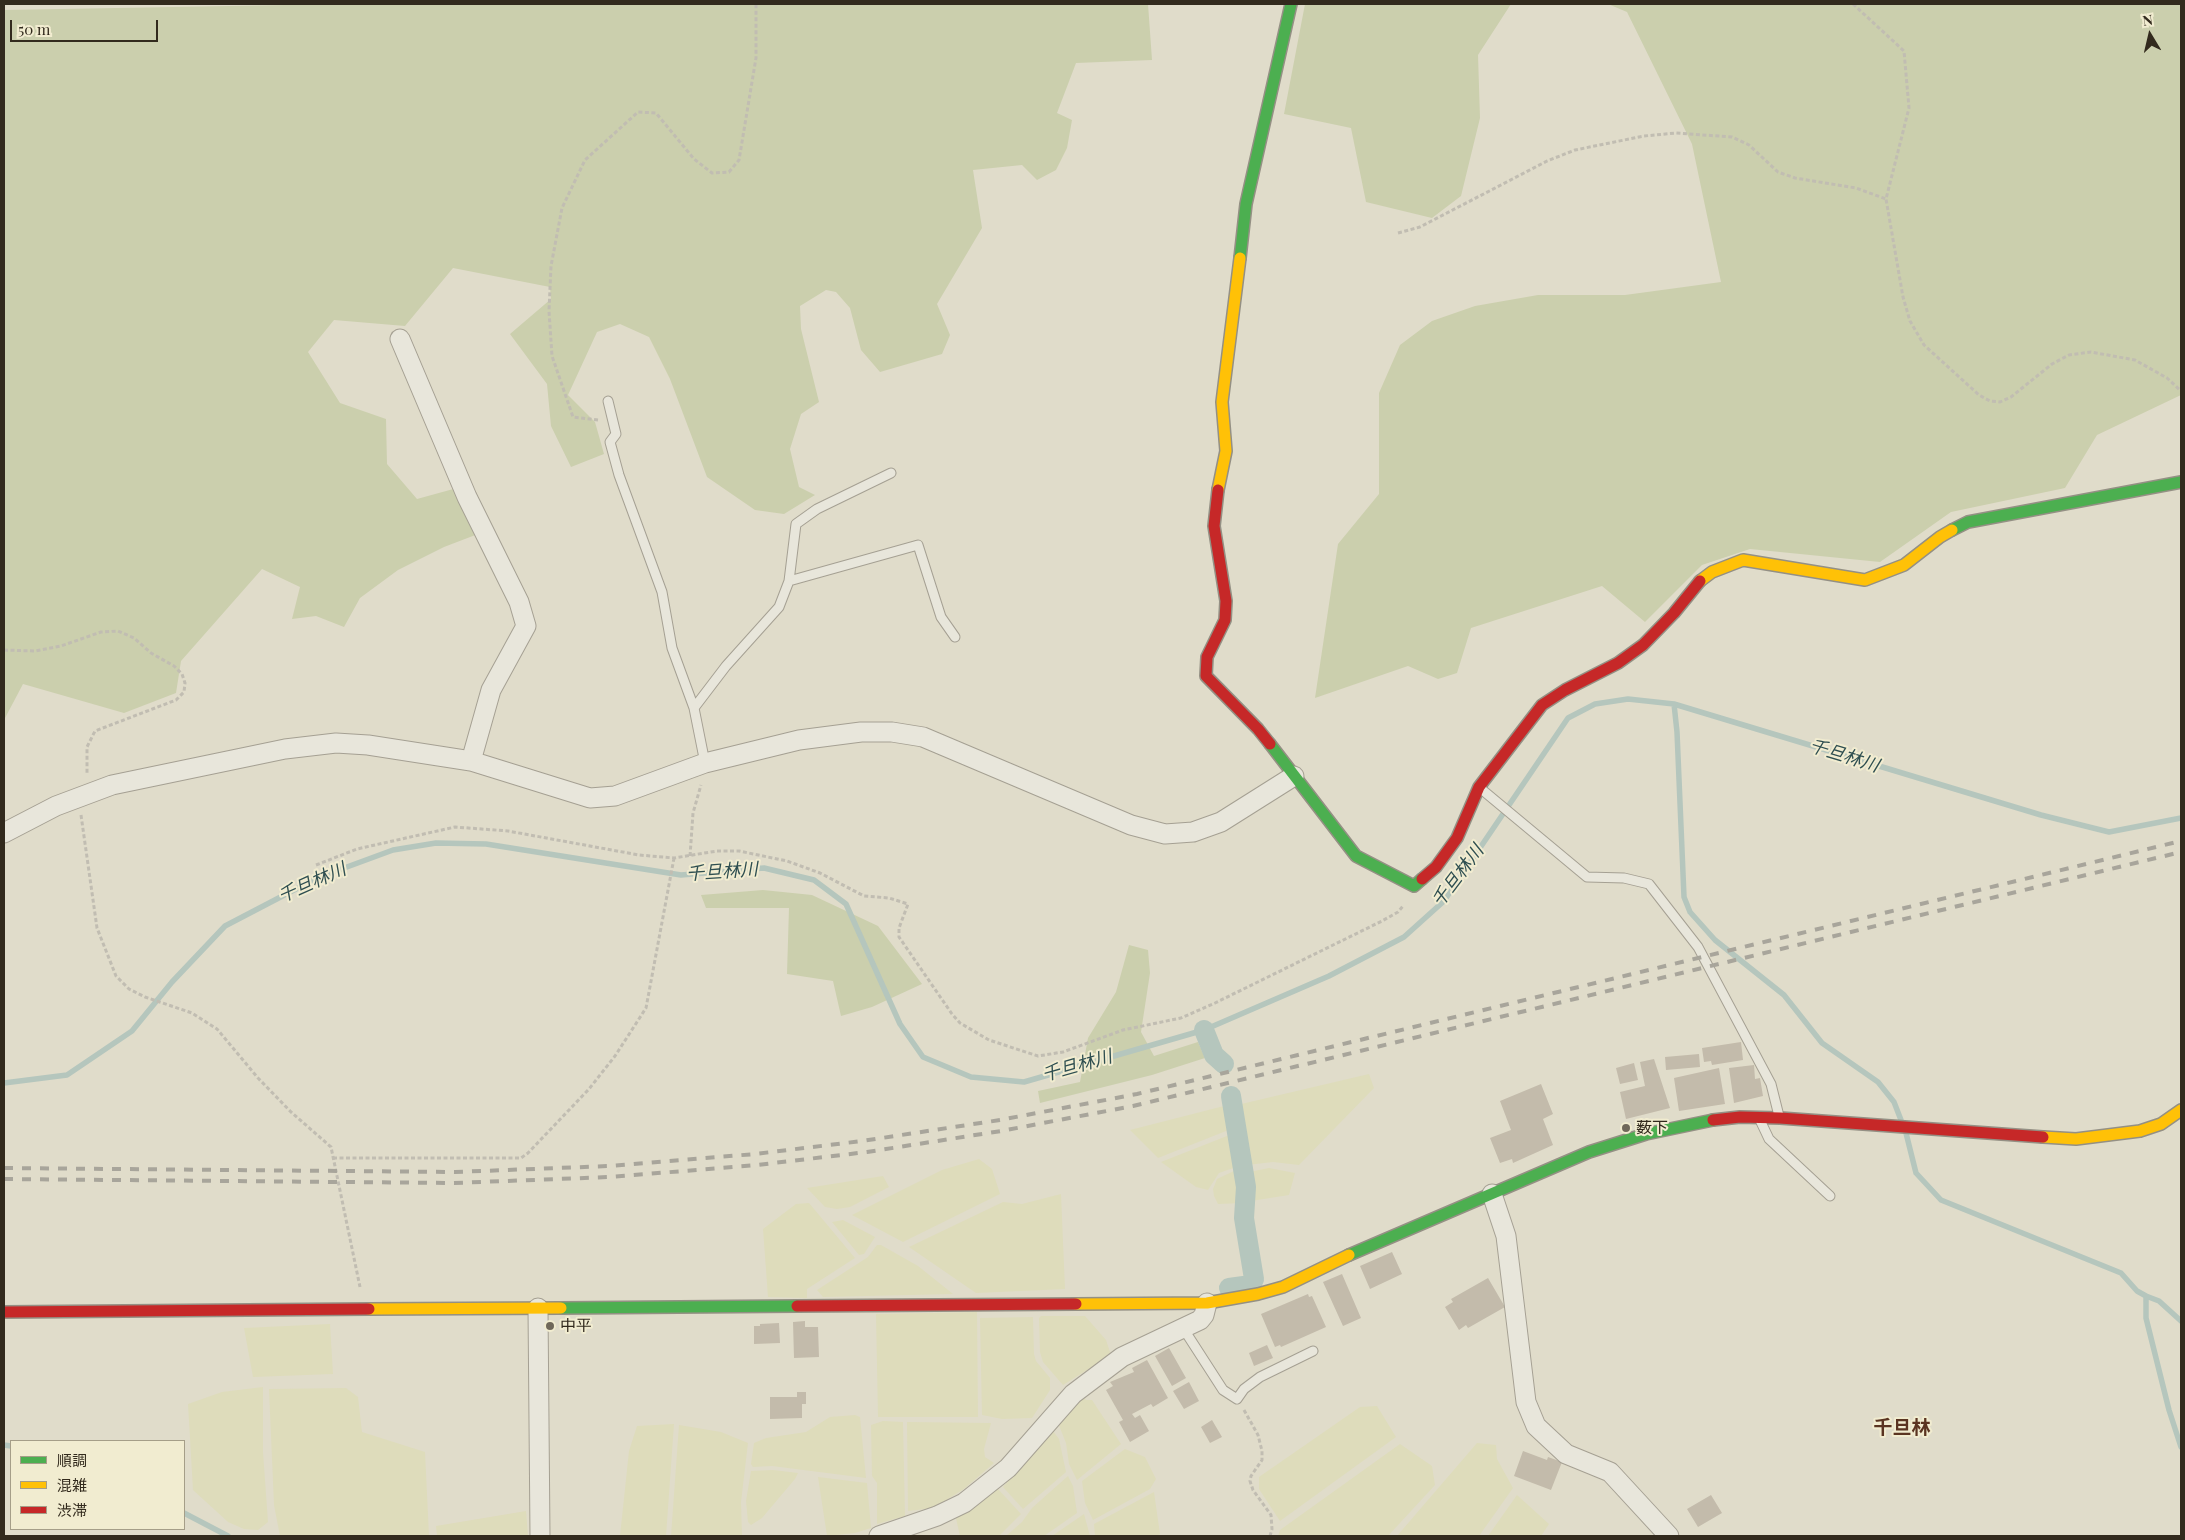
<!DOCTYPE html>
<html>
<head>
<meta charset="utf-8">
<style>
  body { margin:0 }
  #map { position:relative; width:2185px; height:1540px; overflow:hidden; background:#e0dcca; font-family:"Playfair Display","Noto Sans JP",serif }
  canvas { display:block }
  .frame { position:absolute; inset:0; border:5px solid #322a1d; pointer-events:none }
  .legend { position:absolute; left:10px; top:1440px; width:175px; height:90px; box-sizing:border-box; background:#f1ecd0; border:1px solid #a59e88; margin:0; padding:6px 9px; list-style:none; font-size:15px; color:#322a1d }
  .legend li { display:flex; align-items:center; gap:10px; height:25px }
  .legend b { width:25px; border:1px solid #a59e88 }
  .north { position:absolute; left:2125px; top:10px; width:50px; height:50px; -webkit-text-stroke:4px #f1ecd0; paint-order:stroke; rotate:351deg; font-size:14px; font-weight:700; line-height:20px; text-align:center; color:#322a1d }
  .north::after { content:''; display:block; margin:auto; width:18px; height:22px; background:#322a1d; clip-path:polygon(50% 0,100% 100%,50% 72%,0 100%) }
  .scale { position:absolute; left:10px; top:20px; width:148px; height:22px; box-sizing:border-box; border:2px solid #322a1d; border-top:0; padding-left:6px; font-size:15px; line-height:18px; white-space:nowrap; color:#322a1d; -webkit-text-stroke:4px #f1ecd0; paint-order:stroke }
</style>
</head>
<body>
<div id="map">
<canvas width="2185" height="1540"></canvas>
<div class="frame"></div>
<ul class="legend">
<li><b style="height:6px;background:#4caf50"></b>順調</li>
<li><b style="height:6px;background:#ffc107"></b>混雑</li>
<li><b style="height:6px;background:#c62828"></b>渋滞</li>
</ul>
<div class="north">N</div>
<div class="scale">50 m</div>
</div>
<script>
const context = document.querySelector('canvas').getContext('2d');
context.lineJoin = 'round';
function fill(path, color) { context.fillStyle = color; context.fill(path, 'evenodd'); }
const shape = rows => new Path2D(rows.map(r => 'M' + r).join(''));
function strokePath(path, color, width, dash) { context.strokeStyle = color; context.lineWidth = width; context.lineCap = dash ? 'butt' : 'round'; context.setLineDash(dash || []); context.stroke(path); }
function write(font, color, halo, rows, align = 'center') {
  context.font = font + ' "Playfair Display","Noto Sans JP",serif'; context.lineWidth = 4; context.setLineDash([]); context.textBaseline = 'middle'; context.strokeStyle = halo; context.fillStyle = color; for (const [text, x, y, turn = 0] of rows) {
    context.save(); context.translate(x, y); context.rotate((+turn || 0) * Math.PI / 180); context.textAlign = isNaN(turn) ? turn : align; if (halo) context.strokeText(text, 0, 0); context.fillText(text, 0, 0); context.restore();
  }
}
const farmland = shape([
  [1369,1074,1374,1088,1299,1165,1273,1162,1247,1165,1237,1105],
  [1228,1105,1231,1129,1158,1158,1130,1130],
  [1232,1134,1239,1166,1219,1173,1208,1190,1196,1187,1161,1162],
  [979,1159,992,1169,1000,1194,903,1242,852,1215,942,1170],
  [1269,1168,1295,1173,1289,1195,1251,1201,1249,1172],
  [1234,1171,1239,1172,1242,1203,1218,1204,1214,1196,1213,1189,1217,1179],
  [883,1176,889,1187,850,1207,837,1209,825,1207,807,1188],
  [1061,1194,1065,1289,976,1293,909,1247,1003,1202,1022,1204],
  [809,1203,855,1258,807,1289,807,1298,768,1297,763,1229,796,1204],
  [843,1220,875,1237,864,1254,859,1255,832,1222],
  [877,1245,881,1245,918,1266,953,1294,823,1297,817,1290,868,1257],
  [977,1312,978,1417,878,1417,876,1314],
  [1041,1316,1085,1316,1106,1340,1111,1355,1063,1385,1043,1362,1040,1352,1039,1318],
  [1033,1317,1034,1354,1036,1361,1050,1378,1050,1390,1032,1418,1002,1419,982,1415,980,1318],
  [330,1324,333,1374,253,1377,244,1328],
  [263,1387,263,1452,268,1522,258,1530,244,1529,228,1522,193,1490,188,1404,222,1392],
  [346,1388,358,1397,362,1432,425,1452,429,1536,280,1536,274,1505,269,1389],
  [1082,1396,1086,1400,1092,1400,1121,1444,1077,1480,1069,1464,1066,1443,1058,1423],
  [1377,1406,1396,1437,1280,1521,1259,1489,1259,1477,1360,1407],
  [855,1415,860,1417,866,1478,772,1466,753,1467,751,1464,754,1443,766,1438,806,1432,830,1417],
  [883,1421,903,1422,905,1516,877,1524,877,1483,872,1476,871,1425],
  [907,1422,991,1423,984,1449,985,1457,994,1463,964,1489,933,1508,908,1511],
  [674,1424,666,1536,620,1536,629,1451,637,1426],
  [679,1425,721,1432,748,1443,741,1502,742,1536,671,1536],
  [1053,1431,1059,1439,1066,1472,1023,1509,1003,1487],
  [1477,1443,1496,1445,1497,1459,1513,1488,1479,1536,1397,1536],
  [1400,1444,1432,1466,1435,1485,1388,1536,1278,1536,1280,1530],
  [1125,1449,1145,1457,1156,1479,1150,1489,1093,1520,1085,1503,1082,1481],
  [773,1470,798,1473,795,1479,762,1518,751,1525,748,1522,746,1501,751,1471],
  [1068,1476,1073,1486,1077,1513,1044,1536,1006,1536,1022,1522,1032,1508],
  [818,1477,867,1483,871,1528,855,1533,827,1536],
  [998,1489,1021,1514,999,1536,960,1536,956,1518],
  [1154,1492,1160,1534,1156,1536,1095,1536,1094,1524],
  [1517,1495,1549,1524,1541,1536,1488,1536],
  [526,1511,528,1536,437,1536,436,1526],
  [1084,1514,1090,1536,1052,1536]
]);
const green = shape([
  [342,4,1148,4,1152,60,1076,63,1057,113,1072,120,1067,148,1056,170,1037,180,1022,165,973,170,982,228,937,304,950,335,942,354,880,372,861,350,850,308,836,292,826,290,800,306,801,329,819,402,801,414,790,449,799,487,815,495,784,514,755,510,707,477,670,379,649,337,620,324,597,332,568,395,595,422,604,454,571,467,551,426,547,384,510,334,551,299,550,287,453,268,405,326,334,320,308,352,340,403,386,419,387,464,417,499,457,488,478,534,444,547,398,570,360,598,344,627,316,616,292,619,300,587,262,569,181,661,176,693,124,713,23,684,4,720,4,10],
  [1305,4,1511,4,1478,55,1480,118,1461,196,1432,218,1366,202,1351,128,1284,114],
  [1608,4,2181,4,2181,395,2097,435,2065,488,1951,512,1880,562,1750,549,1702,565,1645,622,1602,586,1471,628,1457,673,1438,679,1408,666,1315,698,1338,544,1379,494,1379,393,1400,345,1432,321,1475,306,1538,295,1625,295,1721,282,1692,144,1627,12],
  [763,890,812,895,878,926,922,984,872,1007,841,1016,833,981,787,974,789,908,706,908,701,895],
  [1129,945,1148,950,1150,973,1141,1032,1154,1056,1198,1042,1205,1058,1152,1075,1040,1103,1038,1091,1080,1082,1088,1038,1116,992]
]);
const stream = shape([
  [1674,704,1677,732,1684,897,1690,912,1715,940,1784,995,1822,1043,1878,1082,1894,1102,1901,1120],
  [4,1083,67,1075,132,1031,172,982,225,926,317,878,393,850,436,843,486,844,681,875,764,868,814,880,846,904,900,1024,923,1057,971,1077,1024,1082,1204,1030,1329,976,1404,937,1444,901,1568,718,1595,704,1628,699,1674,704,2041,815,2109,832,2181,818],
  [1906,1133,1916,1173,1941,1200,2121,1273,2137,1291,2146,1296,2146,1318,2169,1410,2181,1447],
  [2146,1296,2159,1301,2181,1321],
  [4,1445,11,1446],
  [184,1513,228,1536]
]);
const canal = shape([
  [1204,1030,1214,1055,1224,1064],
  [1229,1288,1251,1285,1254,1279,1244,1218,1246,1187,1231,1096]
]);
const building = shape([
  [1741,1042,1743,1060,1712,1065,1711,1061,1704,1062,1702,1048],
  [1699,1054,1700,1067,1666,1070,1665,1057],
  [1654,1059,1670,1108,1626,1119,1620,1092,1645,1086,1640,1062],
  [1634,1063,1638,1080,1620,1084,1616,1068],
  [1754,1065,1755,1079,1760,1078,1763,1096,1734,1103,1729,1068],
  [1719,1068,1725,1104,1679,1111,1674,1078],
  [1541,1084,1553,1114,1543,1119,1553,1145,1513,1163,1512,1159,1500,1163,1490,1138,1511,1130,1500,1101],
  [1392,1252,1402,1274,1370,1289,1360,1266],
  [1342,1274,1361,1318,1343,1326,1323,1282],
  [1488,1278,1505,1307,1468,1328,1466,1325,1459,1330,1445,1307,1453,1302,1451,1299],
  [1308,1294,1309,1297,1312,1296,1326,1327,1281,1347,1280,1345,1275,1347,1261,1314],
  [805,1321,805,1327,818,1327,819,1357,794,1358,793,1322],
  [779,1323,780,1343,754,1344,754,1326,760,1326,760,1324],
  [1267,1345,1273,1358,1254,1366,1249,1353],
  [1169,1348,1186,1378,1172,1386,1155,1356],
  [1147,1360,1168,1398,1153,1407,1151,1404,1132,1414,1135,1418,1140,1415,1149,1431,1130,1442,1119,1422,1123,1420,1106,1390,1113,1386,1110,1382,1134,1372,1132,1368],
  [1189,1382,1199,1401,1184,1409,1173,1391],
  [797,1392,806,1392,806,1404,802,1404,802,1418,770,1419,770,1397,797,1397],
  [1212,1420,1222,1437,1210,1443,1201,1427],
  [1523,1451,1547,1460,1548,1457,1562,1462,1551,1490,1514,1476],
  [1711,1495,1722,1513,1698,1527,1687,1509]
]);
const path = shape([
  [1853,4,1904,51,1909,108,1886,199,1903,297,1910,321,1924,345,1979,395,1990,401,2000,402,2011,397,2052,364,2069,355,2091,352,2135,360,2167,378,2181,391],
  [1398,233,1420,227,1547,161,1575,150,1644,136,1676,133,1732,137,1749,145,1778,172,1795,178,1856,188,1886,199],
  [598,420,573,417,552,356,549,311,551,266,562,208,585,160,638,112,656,113,694,159,712,173,729,172,739,160,756,58,756,4],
  [4,650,35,651,61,646,101,632,118,631,134,638,151,653,174,666,182,674,185,683,184,692,176,700,95,731,87,747,87,774],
  [81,815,97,928,116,976,129,989,145,997,192,1013,217,1029,258,1078,291,1112,331,1147,360,1287],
  [690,856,693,813,701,785],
  [316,865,357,849,455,827,508,831,639,855,674,858,717,851,739,851,787,861,820,873,864,896,889,898,908,904,899,928,899,937,952,1014,960,1023,989,1040,1038,1056,1063,1052,1123,1030,1181,1018,1215,1003,1382,921,1398,912,1403,906],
  [333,1158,521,1158,528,1153,589,1089,615,1056,646,1008,674,858],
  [1244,1410,1258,1435,1262,1451,1262,1460,1251,1476,1250,1481,1253,1490,1271,1515,1272,1529,1270,1536]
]);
const lane = shape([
  [608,401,616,434,610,442,619,475,662,592,672,648,694,708,705,763],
  [789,581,918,545,941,617,955,637],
  [694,708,726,666,779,607,789,581,796,524,817,509,891,473],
  [1480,788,1587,877,1624,878,1649,884,1698,947,1771,1084,1779,1116],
  [1760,1120,1769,1139,1830,1196],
  [1183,1328,1223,1390,1237,1399,1244,1389,1260,1377,1313,1351]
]);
const street = shape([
  [400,339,467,497,519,602,526,626,491,690,471,761],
  [4,833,56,806,112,785,285,749,336,743,368,745,471,761,590,798,615,796,705,763,799,740,861,732,892,732,923,737,1131,825,1165,834,1193,832,1221,822,1294,776],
  [1492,1194,1506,1236,1526,1402,1536,1426,1566,1454,1610,1472,1669,1536],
  [538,1308,540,1536],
  [879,1536,937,1516,964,1503,1008,1468,1073,1394,1122,1357,1200,1320,1204,1315,1207,1303]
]);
const fast = shape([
  [1240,258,1246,204,1291,4],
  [1952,530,1968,522,2181,482],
  [1270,744,1356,856,1414,886,1422,879],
  [1349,1255,1589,1152,1646,1134,1713,1120],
  [561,1308,797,1306]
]);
const slow = shape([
  [1218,490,1226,451,1222,402,1240,258],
  [1700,581,1712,572,1743,560,1865,580,1904,565,1940,537,1952,530],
  [2043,1137,2076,1139,2140,1131,2161,1124,2181,1110],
  [1076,1304,1207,1303,1258,1294,1283,1287,1349,1255],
  [369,1309,561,1308]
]);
const jam = shape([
  [1218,490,1214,526,1226,601,1225,620,1207,657,1206,676,1258,729,1270,744],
  [1422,879,1436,867,1457,838,1479,787,1542,705,1565,690,1618,663,1643,645,1674,613,1700,581],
  [1713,1120,1740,1117,1780,1118,2043,1137],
  [797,1306,1076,1304],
  [4,1312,369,1309]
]);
const rail = shape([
  [4,1168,455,1172,610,1166,755,1154,862,1141,1000,1120,1137,1094,2181,841],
  [4,1179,454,1183,610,1177,757,1165,867,1152,1001,1131,1133,1106,2181,852]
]);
const markers = [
  [1626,1128,5,"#6f685a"],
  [550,1326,5,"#6f685a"]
];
const poiNames = [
  ["薮下",1636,1128],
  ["中平",560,1326]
];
const waterNames = [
  ["千旦林川",1844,756,17],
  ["千旦林川",722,872,-4],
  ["千旦林川",1458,876,-53],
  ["千旦林川",312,883,-24],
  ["千旦林川",1077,1066,-16]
];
const quarterNames = [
  ["千旦林",1902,1428]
];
fill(farmland, '#dedcbb');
fill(green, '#cbcfad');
strokePath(stream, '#b5c6bd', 5.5);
strokePath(canal, '#b5c6bd', 20);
fill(building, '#c3bbab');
strokePath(lane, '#a5a093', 11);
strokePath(street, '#a5a093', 21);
strokePath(fast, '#949084', 14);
strokePath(slow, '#949084', 14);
strokePath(jam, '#949084', 14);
strokePath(path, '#c1bdb2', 3, [4, 2.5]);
strokePath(lane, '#e8e6db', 9);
strokePath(street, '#e8e6db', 19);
strokePath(fast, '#4caf50', 11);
strokePath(slow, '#ffc107', 11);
strokePath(jam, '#c62828', 11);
strokePath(rail, '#a8a59b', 4, [9, 9]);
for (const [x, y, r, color] of markers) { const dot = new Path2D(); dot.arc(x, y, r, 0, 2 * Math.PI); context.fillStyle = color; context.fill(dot); strokePath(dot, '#f1ecd0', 2); }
write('16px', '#322a1d', '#f1ecd0', poiNames, 'left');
write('italic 18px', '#2e4e50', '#f1ecd0', waterNames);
write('bold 19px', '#5a3421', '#f1ecd0', quarterNames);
</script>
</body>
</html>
